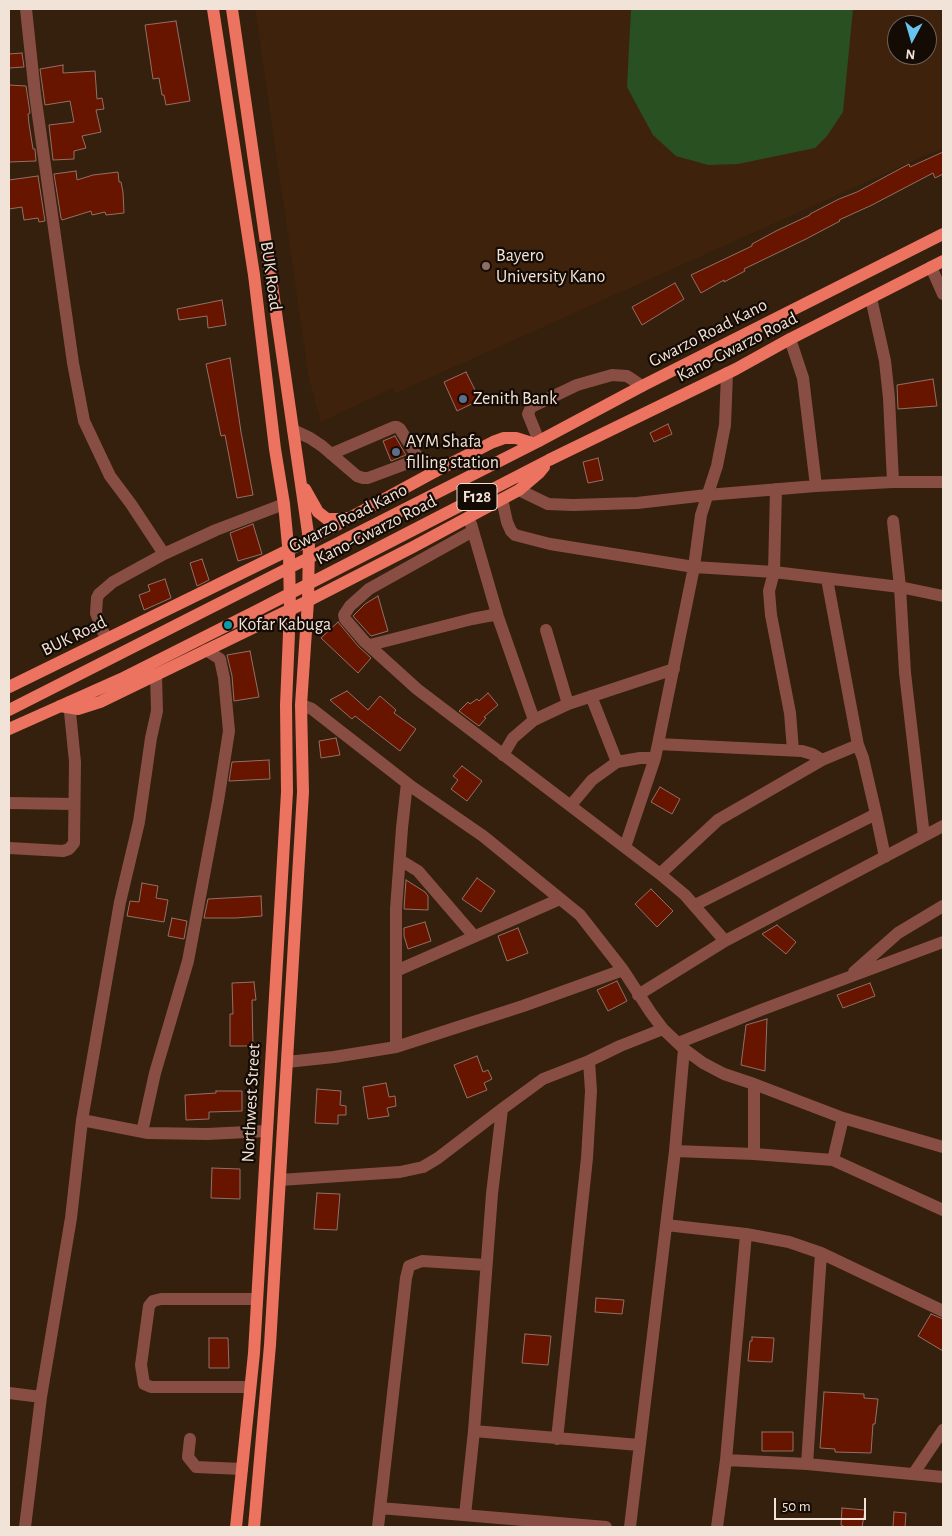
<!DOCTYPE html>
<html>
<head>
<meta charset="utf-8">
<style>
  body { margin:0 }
  #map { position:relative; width:952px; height:1536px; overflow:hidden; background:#351f0d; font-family:"Alegreya Sans",sans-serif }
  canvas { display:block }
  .frame { position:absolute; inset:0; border:10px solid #f2e3d8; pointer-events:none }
  .north { position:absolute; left:887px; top:15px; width:50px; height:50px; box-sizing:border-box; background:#150b05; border:1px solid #6d6159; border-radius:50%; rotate:186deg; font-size:14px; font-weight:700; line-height:20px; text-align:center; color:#f2e3d8 }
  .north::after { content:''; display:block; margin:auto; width:18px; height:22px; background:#66c4ef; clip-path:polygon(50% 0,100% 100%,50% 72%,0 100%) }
  .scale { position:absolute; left:774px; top:1498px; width:92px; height:22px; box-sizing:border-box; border:2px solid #f2e3d8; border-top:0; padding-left:6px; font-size:15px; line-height:18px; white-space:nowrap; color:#f2e3d8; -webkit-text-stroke:4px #150b05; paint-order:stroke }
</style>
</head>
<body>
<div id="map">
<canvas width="952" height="1536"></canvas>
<div class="frame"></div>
<div class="north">N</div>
<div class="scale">50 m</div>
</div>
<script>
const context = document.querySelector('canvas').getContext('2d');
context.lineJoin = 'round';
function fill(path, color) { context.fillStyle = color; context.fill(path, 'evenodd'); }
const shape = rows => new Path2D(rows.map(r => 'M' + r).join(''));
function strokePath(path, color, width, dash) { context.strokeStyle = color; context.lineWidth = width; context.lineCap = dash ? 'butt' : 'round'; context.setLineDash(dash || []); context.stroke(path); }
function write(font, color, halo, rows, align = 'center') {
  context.font = font + ' "Alegreya Sans",sans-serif'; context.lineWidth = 4.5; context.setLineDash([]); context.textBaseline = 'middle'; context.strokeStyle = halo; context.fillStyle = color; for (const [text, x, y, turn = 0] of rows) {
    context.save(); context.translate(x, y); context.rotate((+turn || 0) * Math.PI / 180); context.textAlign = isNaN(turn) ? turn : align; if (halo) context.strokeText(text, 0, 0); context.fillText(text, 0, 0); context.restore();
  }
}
const built = shape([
  [255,9,943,9,943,149,931,153,396,393,393,388,321,422,309,379],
  [897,25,927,25,927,55,897,55]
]);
const green = shape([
  [631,9,853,9,843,112,827,136,815,148,738,164,708,165,676,156,653,135,627,87]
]);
const building = shape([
  [176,21,190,101,166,105,164,95,162,95,159,78,153,79,145,25,176,21],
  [22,53,24,67,9,68,9,54,22,53],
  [63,65,63,73,95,71,97,99,102,98,104,109,96,110,101,132,82,136,86,148,74,151,74,159,53,160,49,125,74,122,70,101,45,105,40,69,63,65],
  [9,85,26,86,30,113,28,114,29,124,33,149,35,149,36,161,9,162,9,85],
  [943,152,943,174,935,178,933,173,872,205,839,220,840,221,806,239,744,269,745,271,724,282,724,280,701,293,691,275,752,246,752,244,776,231,810,215,810,214,839,199,857,192,909,164,910,167,943,152],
  [76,171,77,180,93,175,118,172,119,182,121,182,123,192,124,213,106,215,105,212,92,215,91,211,62,220,61,218,54,174,76,171],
  [38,176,45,221,39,222,38,218,24,220,22,207,9,209,9,180,38,176],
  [675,283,684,299,642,325,632,307,675,283],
  [222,300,226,325,208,328,207,316,179,320,177,309,222,300],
  [230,358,241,432,253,495,237,498,225,435,221,436,206,364,230,358],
  [466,372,480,400,457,411,444,382,466,372],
  [933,379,937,406,898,409,897,385,933,379],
  [668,424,672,434,654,442,650,433,668,424],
  [395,436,406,455,391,461,383,441,395,436],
  [598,458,603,480,588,483,583,462,598,458],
  [253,524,262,554,238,561,230,533,253,524],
  [202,559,209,580,197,586,190,563,202,559],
  [165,579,171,598,144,610,139,595,150,591,148,585,165,579],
  [378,596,388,631,371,636,353,616,365,604,378,596],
  [338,622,358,646,371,658,358,673,321,638,338,622],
  [250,651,259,697,234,701,232,676,227,655,250,651],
  [347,691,368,710,380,696,396,710,394,713,416,729,400,751,355,716,352,719,330,700,347,691],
  [488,693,498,705,484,717,486,718,479,726,459,711,468,702,470,704,477,699,479,701,488,693],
  [336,738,340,755,321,758,319,741,336,738],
  [269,760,270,779,229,781,232,762,269,760],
  [462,766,482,781,467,801,451,789,458,780,453,776,462,766],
  [660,787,680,799,672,814,651,802,660,787],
  [477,878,495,891,481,912,462,899,477,878],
  [406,880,425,892,428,896,428,910,404,909,406,880],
  [142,883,158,886,156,898,168,900,164,922,127,916,130,901,139,902,142,883],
  [651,889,673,911,657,927,635,904,651,889],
  [261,896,262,916,236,918,204,918,208,899,261,896],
  [172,918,187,921,184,939,168,936,172,918],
  [425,922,431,941,408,949,404,936,404,928,425,922],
  [777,925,796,942,786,954,762,934,777,925],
  [518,928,528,953,507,961,498,936,518,928],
  [617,981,627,1001,608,1011,597,990,617,981],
  [254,982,256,1000,252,1000,253,1046,230,1046,230,1014,233,1014,232,983,254,982],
  [870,983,875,996,843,1008,837,995,870,983],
  [767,1019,765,1071,741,1065,746,1025,767,1019],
  [477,1056,483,1072,488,1070,492,1079,484,1083,487,1090,467,1098,454,1065,477,1056],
  [386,1083,389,1097,395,1096,396,1106,387,1108,389,1116,368,1119,363,1087,386,1083],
  [317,1089,341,1091,340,1105,346,1106,346,1115,338,1115,338,1124,315,1123,317,1089],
  [216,1091,242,1091,242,1111,209,1112,209,1119,186,1120,185,1095,216,1093,216,1091],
  [212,1168,240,1169,240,1199,211,1198,212,1168],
  [317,1193,340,1194,337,1230,314,1229,317,1193],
  [596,1298,624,1300,622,1314,595,1312,596,1298],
  [931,1314,943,1319,943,1351,918,1336,931,1314],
  [525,1334,551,1336,548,1365,522,1363,525,1334],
  [752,1337,774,1338,772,1362,748,1361,750,1341,752,1341,752,1337],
  [209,1338,228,1338,229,1368,209,1368,209,1338],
  [824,1392,864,1394,864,1398,878,1399,875,1424,873,1424,871,1453,835,1452,835,1449,820,1448,824,1392],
  [762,1432,793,1432,793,1451,762,1451,762,1432],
  [842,1508,865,1510,862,1527,845,1527,841,1525,842,1508],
  [894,1512,906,1513,905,1527,893,1527,894,1512]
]);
const minor = shape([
  [26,9,35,94,73,363,84,421,110,476,131,504,164,554],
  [931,267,943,294],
  [871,298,885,361,889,398,893,482],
  [790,339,803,378,816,486],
  [293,430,310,438,322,446,357,476,363,478,368,478,419,459,426,460,436,471],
  [539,441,528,414,531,407,577,385,612,375,627,376,642,386],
  [331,454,394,427,397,427,400,429,419,459],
  [776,489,774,572,769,591,771,615,790,713,793,750],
  [519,490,548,504,573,505,637,503,707,495,816,486,893,482,943,482],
  [502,499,507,522,511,531,515,535,550,544,694,567,774,572,900,587,943,596],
  [893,521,900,587,905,673,924,836],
  [471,524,498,617,534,720],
  [473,531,369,589,350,606,344,615,345,619,364,641,417,689,660,874,685,895,725,941],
  [827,579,858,745,863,758,876,814,885,857],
  [546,630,568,704],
  [106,639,96,613,97,598,99,594,113,582,164,554,216,530,284,504],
  [370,645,472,619,493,615,498,617],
  [591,696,617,762],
  [301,705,312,709,412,787,483,836,580,915,623,970,651,1013,663,1029,684,1049,703,1063,724,1074,754,1084,843,1118,943,1147],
  [658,744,802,751,812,754,822,760],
  [503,755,513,738,534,720,568,704,674,669],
  [9,803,74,804],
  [571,805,592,780,617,762,640,758,655,758],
  [625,847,655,758,658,744,694,567,701,515,717,466,725,425,727,373],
  [9,848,63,851,69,849,74,843,75,762,69,702],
  [400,860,418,871,474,936],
  [660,874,718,820,822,760,858,745],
  [695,905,876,814],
  [396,971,560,899],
  [854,972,898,933,943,906],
  [638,995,725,941,943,826],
  [678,1043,761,1010,943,942],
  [396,1047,396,909,402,828,407,783],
  [287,1062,334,1057,396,1047,523,1006,623,970],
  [82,1120,148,1133,207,1134,267,1131],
  [142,1132,155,1073,188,961,218,801,229,731,224,678,221,664,220,659,206,650],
  [675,1151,754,1154,833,1160,943,1210],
  [754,1154,754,1084],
  [833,1160,843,1118],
  [280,1180,400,1172,423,1167,438,1158,502,1109,543,1079,589,1061,620,1046,663,1029],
  [666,1225,746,1234,789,1242,821,1253,943,1311],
  [250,1387,151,1387,144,1384,141,1365,149,1306,153,1301,161,1299,257,1299],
  [9,1393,41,1397],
  [474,1431,639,1445],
  [190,1439,188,1457,196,1467,242,1469],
  [557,1439,587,1158,591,1091,589,1061],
  [726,1460,807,1464,943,1477],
  [807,1464,821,1253],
  [914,1473,943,1430],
  [380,1508,606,1527],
  [465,1515,474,1431,492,1194,502,1109],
  [25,1527,41,1397,71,1218,82,1120,120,902,139,822,151,738,157,711,156,675],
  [378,1527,406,1278,409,1266,422,1261,486,1265],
  [630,1527,675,1151,684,1049],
  [717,1527,726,1460,746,1234]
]);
const major = shape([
  [213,9,254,275,275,449,284,504,289,556,290,609,286,705,287,792,254,1353,236,1527],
  [232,9,309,540,308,601,301,705,303,792,270,1345,254,1527],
  [305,489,318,512,327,519,339,519,346,518],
  [9,687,309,540,436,471,493,442,504,438,516,438,532,443],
  [60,706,78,709,100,702,308,601,413,547,519,490,539,473,544,467],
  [9,710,539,441,642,386,943,234],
  [9,729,121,679,258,610,549,460,736,369,790,339,943,261]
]);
const markers = [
  [486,266,5,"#8d6e63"],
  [463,399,5,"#5c6f8a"],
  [396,452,5,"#5c6f8a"],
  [228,625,5,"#0f9aa8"]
];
const shields = [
  [477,497,40]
];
const shieldNames = [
  ["F128",477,497]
];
const poiNames = [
  ["Bayero",496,256],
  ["University Kano",496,277],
  ["Zenith Bank",473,399],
  ["AYM Shafa",406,442],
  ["filling station",406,463],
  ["Kofar Kabuga",238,625]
];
const streetNames = [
  ["BUK Road",271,276,82],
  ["Gwarzo Road Kano",708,333,-27],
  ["Kano-Gwarzo Road",737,347,-27],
  ["Gwarzo Road Kano",348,518,-27],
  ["Kano-Gwarzo Road",376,530,-27],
  ["BUK Road",74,636,-26],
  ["Northwest Street",251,1103,-87]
];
fill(built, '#3e220b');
fill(green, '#295021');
fill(building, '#681500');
strokePath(building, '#927067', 1);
strokePath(minor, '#884e44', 12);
strokePath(major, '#eb735f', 12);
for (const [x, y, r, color] of markers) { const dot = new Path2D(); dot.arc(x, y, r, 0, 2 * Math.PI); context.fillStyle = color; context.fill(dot); strokePath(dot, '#150b05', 2); }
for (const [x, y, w] of shields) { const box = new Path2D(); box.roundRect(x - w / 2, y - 13.5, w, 27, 4); context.fillStyle = '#150b05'; context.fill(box); strokePath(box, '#f2e3d8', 1); }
write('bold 16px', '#f2e3d8', null, shieldNames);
write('18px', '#f2e3d8', '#150b05', poiNames, 'left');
write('18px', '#f2e3d8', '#150b05', streetNames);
</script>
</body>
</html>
